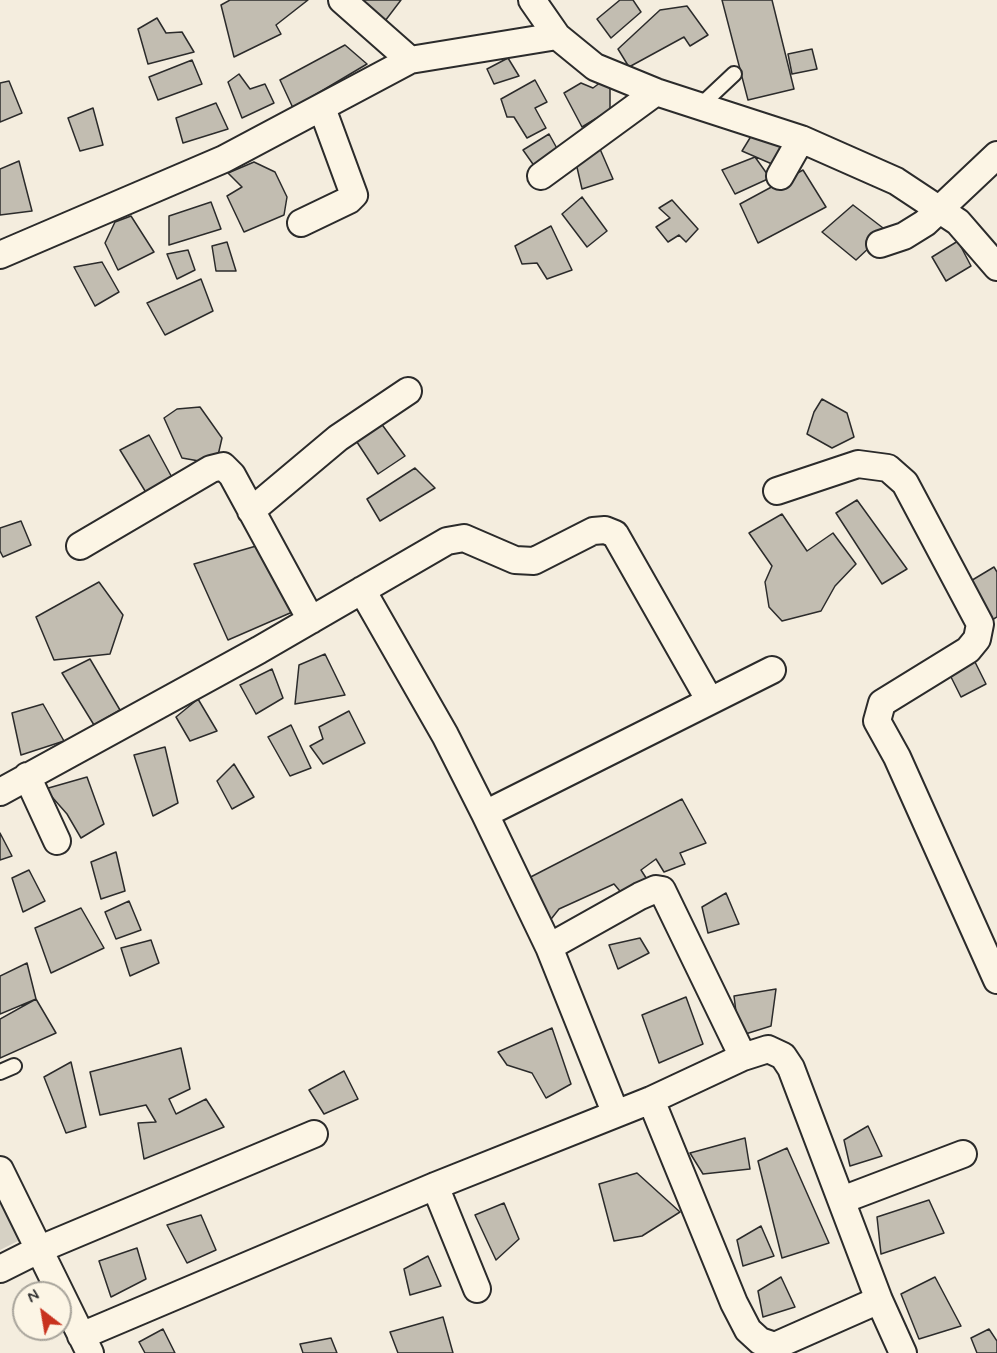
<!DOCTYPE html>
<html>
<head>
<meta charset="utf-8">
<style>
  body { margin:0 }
  #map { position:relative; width:997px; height:1353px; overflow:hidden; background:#f4edde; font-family:Mynerve,sans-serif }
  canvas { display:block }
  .north { position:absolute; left:12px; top:1281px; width:60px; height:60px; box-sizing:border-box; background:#fcf5e5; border:2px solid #a8a49b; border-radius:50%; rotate:329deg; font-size:16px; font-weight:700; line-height:24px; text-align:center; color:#2b2b2b }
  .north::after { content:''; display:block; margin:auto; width:21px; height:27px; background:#c8321e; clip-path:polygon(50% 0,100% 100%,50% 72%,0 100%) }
</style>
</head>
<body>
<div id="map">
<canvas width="997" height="1353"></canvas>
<div class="north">N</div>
</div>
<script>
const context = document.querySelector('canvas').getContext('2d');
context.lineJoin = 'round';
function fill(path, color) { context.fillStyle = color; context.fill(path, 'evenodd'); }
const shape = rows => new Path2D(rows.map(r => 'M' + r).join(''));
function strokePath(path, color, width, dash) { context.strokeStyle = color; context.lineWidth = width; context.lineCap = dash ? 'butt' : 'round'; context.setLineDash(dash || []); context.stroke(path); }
const green = shape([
  [0,1201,22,1239,0,1250]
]);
const building = shape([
  [230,0,308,0,276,25,281,34,234,57,221,5,230,0],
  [361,0,401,0,385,21,361,0],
  [620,0,633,0,641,12,611,38,597,19,620,0],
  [722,0,772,0,794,89,748,100,722,0],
  [687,6,708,35,690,46,684,37,629,67,618,49,660,10,687,6],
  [157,18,166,33,182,32,194,52,148,64,138,29,157,18],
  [345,45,367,64,293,108,280,80,345,45],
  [812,49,817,69,792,74,788,54,812,49],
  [508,58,519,76,494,84,487,69,508,58],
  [192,60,202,84,158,100,149,77,192,60],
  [239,74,250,89,265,84,274,103,242,118,228,82,239,74],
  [535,80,547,102,535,108,546,128,527,138,514,117,507,117,501,99,535,80],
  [9,81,22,113,0,122,0,83,9,81],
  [601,82,610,88,610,110,582,127,564,93,581,83,593,88,601,82],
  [216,103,228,129,183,143,176,118,216,103],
  [93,108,103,145,80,151,68,118,93,108],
  [753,133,783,145,772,164,742,151,753,133],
  [549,134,559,152,535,167,523,150,549,134],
  [600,149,613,179,582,189,576,163,600,149],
  [755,157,770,178,735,194,722,170,755,157],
  [19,161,32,211,0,215,0,169,19,161],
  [254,162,275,172,287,197,284,215,244,232,227,196,242,187,228,173,254,162],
  [803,170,826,207,758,243,740,204,803,170],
  [582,197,607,231,587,247,562,214,582,197],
  [672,200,698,229,686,242,679,235,668,242,656,227,670,218,659,208,672,200],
  [211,202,221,229,169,245,169,216,211,202],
  [853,205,887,231,856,260,822,232,853,205],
  [131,216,154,252,118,270,105,243,115,222,131,216],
  [551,226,572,270,547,279,537,263,522,264,515,246,551,226],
  [958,241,971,266,946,281,932,257,958,241],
  [227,242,236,271,216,271,212,246,227,242],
  [188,250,195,270,177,279,167,254,188,250],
  [102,262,119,292,95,306,74,267,102,262],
  [201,279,213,311,165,335,147,303,201,279],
  [822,399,847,413,854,437,832,448,807,434,814,412,822,399],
  [200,407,222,438,216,464,182,458,164,418,177,409,200,407],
  [375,415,405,456,378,474,353,436,375,415],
  [149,435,175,483,150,499,120,450,149,435],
  [415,468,435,488,380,521,367,499,415,468],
  [857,500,907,569,882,584,836,513,857,500],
  [782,514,807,551,833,533,856,564,835,586,821,611,782,621,769,607,765,582,772,566,749,533,782,514],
  [21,521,31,545,3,557,0,551,0,528,21,521],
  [263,544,297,610,228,640,194,564,263,544],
  [994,567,997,572,997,617,992,620,969,582,994,567],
  [99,582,123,615,110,654,54,660,36,617,99,582],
  [325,654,345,695,295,704,299,665,325,654],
  [971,654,986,684,961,697,946,667,971,654],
  [90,659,120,710,94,725,62,673,90,659],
  [272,669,283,698,256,714,240,685,272,669],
  [198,699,217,731,190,741,176,717,198,699],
  [43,704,64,741,21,755,12,713,43,704],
  [349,711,365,743,323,764,310,746,323,739,319,727,349,711],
  [291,725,311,768,290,776,268,737,291,725],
  [165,747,178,803,153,816,134,755,165,747],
  [234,764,254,797,232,809,217,781,234,764],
  [87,777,104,824,81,838,67,814,45,789,87,777],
  [682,799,706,843,680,853,685,864,664,872,656,859,641,870,650,884,624,896,614,884,559,909,548,923,519,883,682,799],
  [0,833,12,856,0,860,0,833],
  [116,852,125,891,101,899,91,862,116,852],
  [29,870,45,901,23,912,12,878,29,870],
  [726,893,739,924,708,933,702,907,726,893],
  [129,901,141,930,116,939,105,912,129,901],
  [81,908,104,948,51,973,35,928,81,908],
  [640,938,649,953,618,969,609,945,640,938],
  [151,940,159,963,130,976,121,948,151,940],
  [27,963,36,999,0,1014,0,976,27,963],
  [776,989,771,1026,739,1036,734,996,776,989],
  [686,997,703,1044,659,1063,642,1015,686,997],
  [36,999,56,1033,0,1058,0,1019,36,999],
  [552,1028,571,1084,546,1098,532,1073,507,1065,498,1052,552,1028],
  [181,1048,190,1089,169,1099,176,1114,206,1099,224,1127,144,1159,138,1123,156,1122,146,1105,100,1115,90,1072,181,1048],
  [71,1062,86,1127,66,1133,44,1077,71,1062],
  [344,1071,358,1099,324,1114,309,1090,344,1071],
  [868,1126,882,1156,850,1166,844,1140,868,1126],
  [745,1138,750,1169,703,1174,690,1153,745,1138],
  [787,1148,829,1243,782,1258,758,1161,787,1148],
  [637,1173,680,1212,642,1236,614,1241,599,1184,637,1173],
  [929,1200,944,1233,881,1254,877,1217,929,1200],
  [504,1203,519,1239,496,1260,475,1215,504,1203],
  [201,1215,216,1250,187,1263,167,1225,201,1215],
  [761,1226,774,1256,743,1266,737,1240,761,1226],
  [137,1248,146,1279,111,1297,99,1261,137,1248],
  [428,1256,441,1286,410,1295,404,1269,428,1256],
  [781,1277,795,1307,763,1317,758,1291,781,1277],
  [935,1277,961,1326,919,1339,901,1294,935,1277],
  [443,1317,453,1353,398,1353,390,1332,443,1317],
  [163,1329,175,1353,145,1353,139,1342,163,1329],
  [989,1329,997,1341,997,1353,977,1353,971,1338,989,1329],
  [331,1338,337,1353,303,1353,300,1344,331,1338]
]);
const lane = shape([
  [701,105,734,74],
  [0,1072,14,1066]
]);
const street = shape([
  [532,0,557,36,595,67,656,92,801,139,896,181,958,222,997,267],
  [410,60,557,36],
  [541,176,656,92],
  [780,176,801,139],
  [301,223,349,200,354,195,322,108],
  [880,244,904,236,925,223,997,155],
  [0,255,224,159,410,60,342,0],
  [777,491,858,464,888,468,905,483,980,624,977,639,968,650,882,703,877,721,897,757,997,980],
  [251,511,338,438,408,391],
  [80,546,211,469,223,466,232,475,311,620],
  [362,590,445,735,485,814,549,947,615,1112],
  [27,776,57,841],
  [0,792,259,650,447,541,464,538,515,560,534,561,593,531,605,530,615,534,710,701],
  [485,814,772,670],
  [549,947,640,896,656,889,662,890,743,1057],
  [651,1100,734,1303,748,1330,760,1341,775,1346,879,1300],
  [0,1170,90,1353],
  [435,1186,477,1289],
  [842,1200,963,1154],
  [0,1269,40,1249,314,1134],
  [81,1336,435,1186,651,1100,743,1057,768,1049,783,1056,791,1068,879,1300,903,1353]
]);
fill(green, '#d6d1c4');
fill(building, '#c2bdb1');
strokePath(building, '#2b2b2b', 1.5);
strokePath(lane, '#2b2b2b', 18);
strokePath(street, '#2b2b2b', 30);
strokePath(lane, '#fcf5e5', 14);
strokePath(street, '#fcf5e5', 26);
</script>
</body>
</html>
